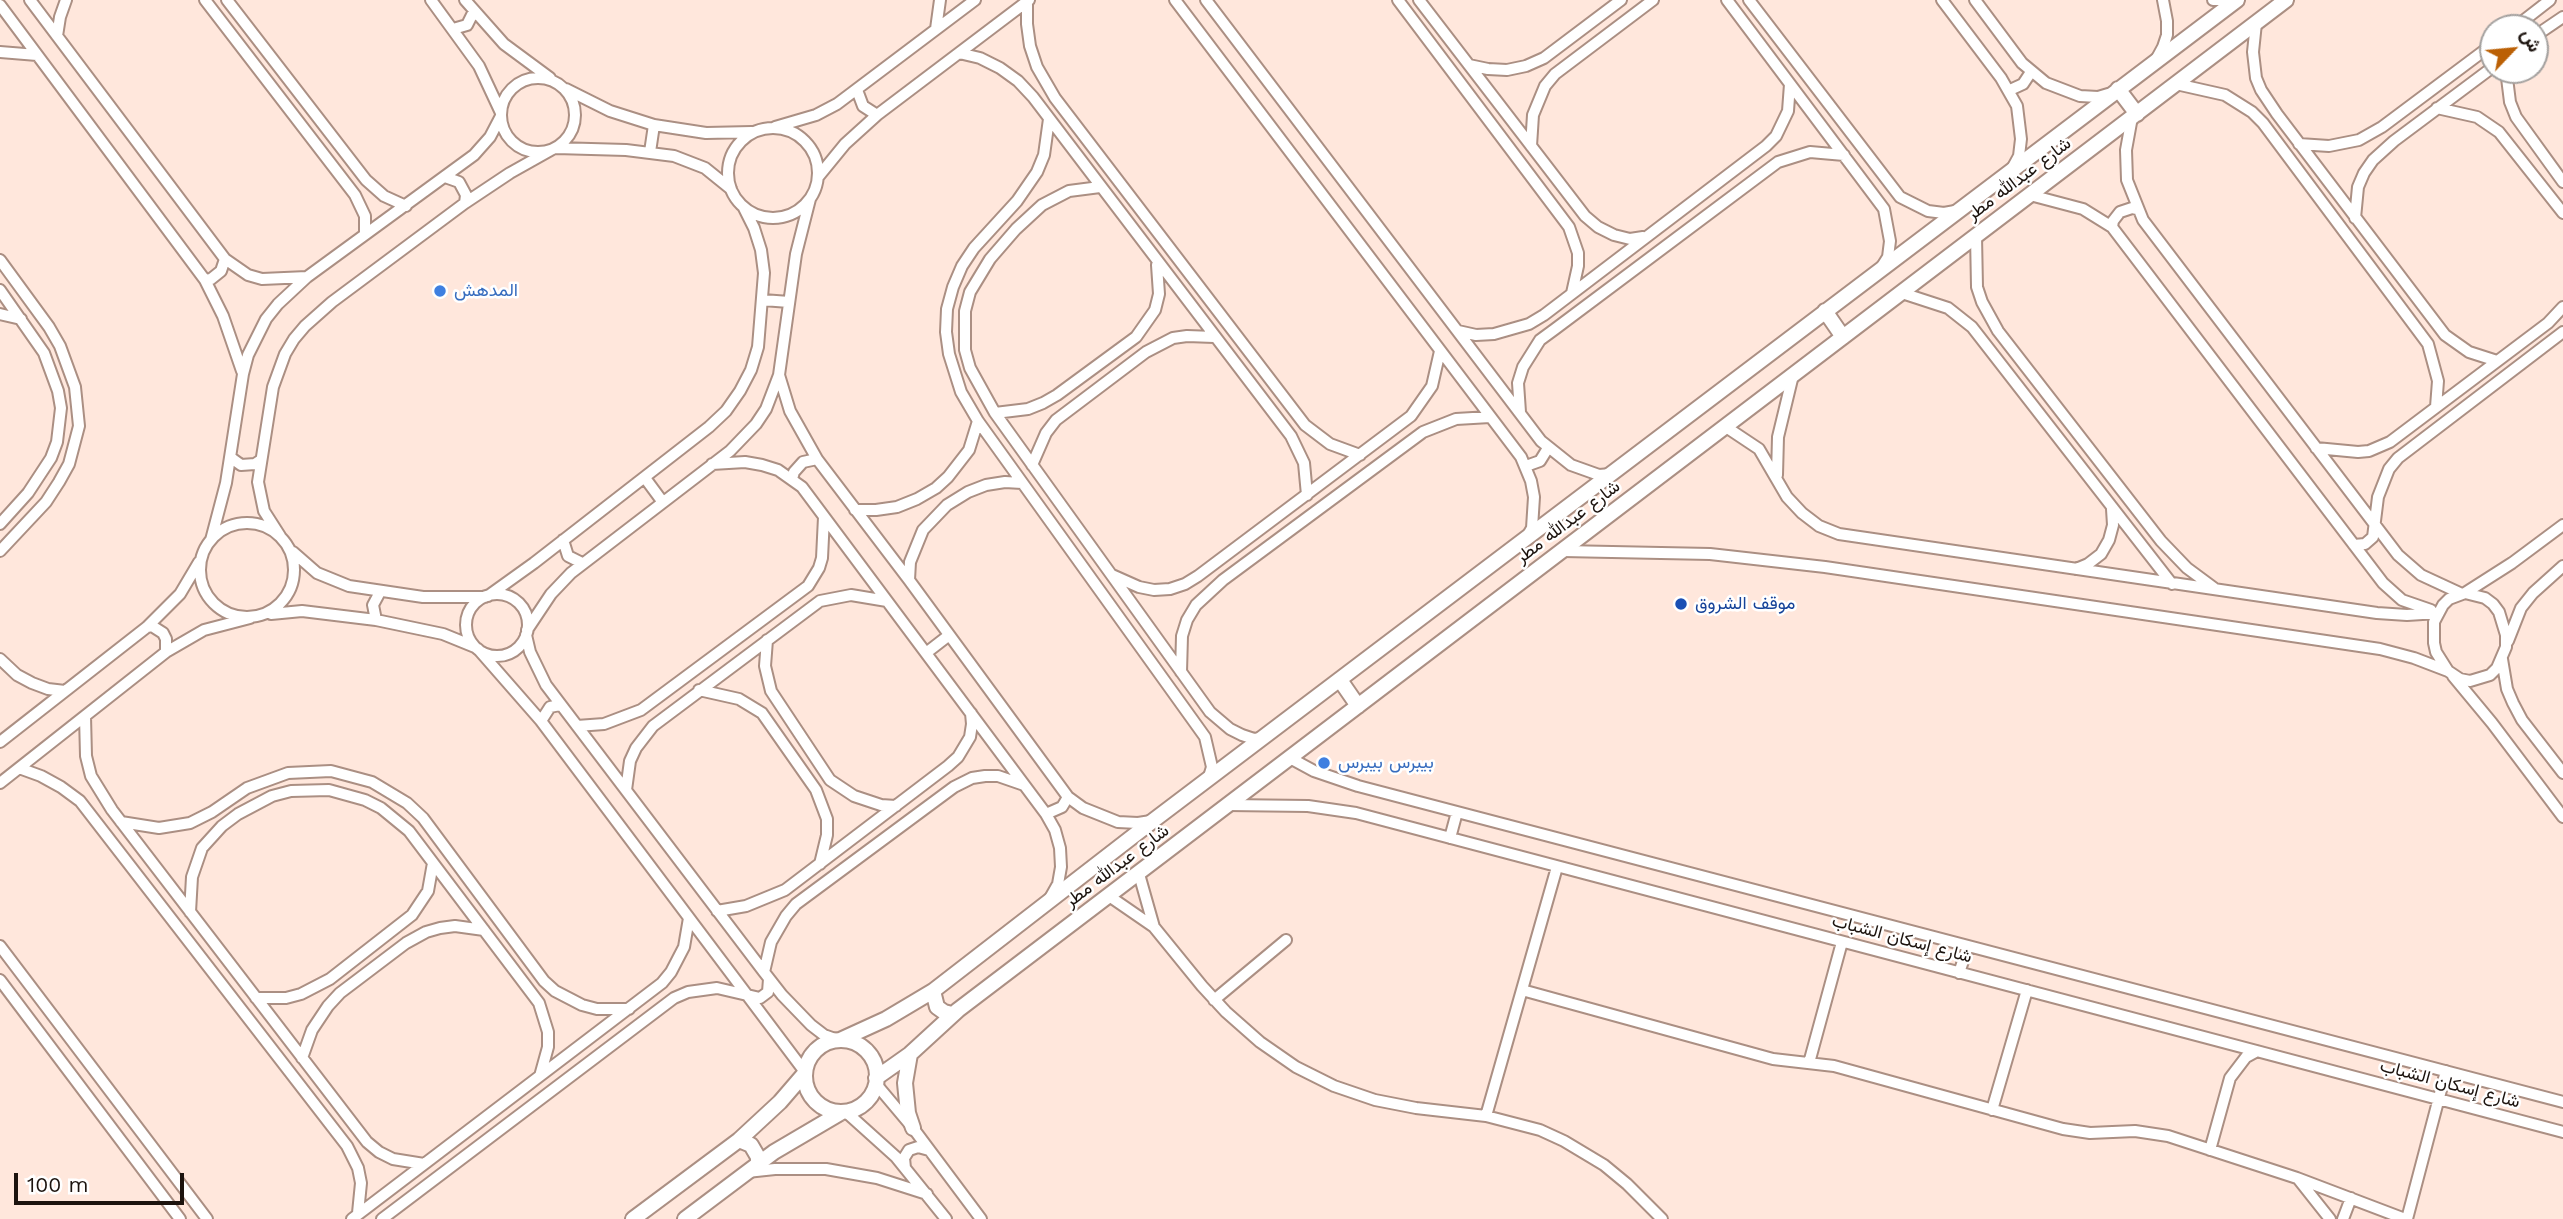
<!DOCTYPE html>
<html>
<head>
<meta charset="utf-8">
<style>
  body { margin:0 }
  #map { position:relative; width:2563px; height:1219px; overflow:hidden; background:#ffe7dc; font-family:"Work Sans",Vazirmatn,sans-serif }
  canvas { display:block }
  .north { position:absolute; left:2479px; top:14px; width:70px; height:70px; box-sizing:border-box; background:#fff; border:2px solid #a4a19f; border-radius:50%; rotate:64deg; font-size:19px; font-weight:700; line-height:28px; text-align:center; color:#1c130e }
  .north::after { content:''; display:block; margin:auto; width:24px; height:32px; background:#bb6005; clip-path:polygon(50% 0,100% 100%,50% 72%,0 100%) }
  .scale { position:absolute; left:14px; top:1173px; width:170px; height:32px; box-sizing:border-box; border:4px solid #1c130e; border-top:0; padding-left:9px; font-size:21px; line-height:24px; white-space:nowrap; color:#1c130e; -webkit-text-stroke:5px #fff; paint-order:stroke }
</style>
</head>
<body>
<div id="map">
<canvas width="2563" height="1219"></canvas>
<div class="north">ش</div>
<div class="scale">100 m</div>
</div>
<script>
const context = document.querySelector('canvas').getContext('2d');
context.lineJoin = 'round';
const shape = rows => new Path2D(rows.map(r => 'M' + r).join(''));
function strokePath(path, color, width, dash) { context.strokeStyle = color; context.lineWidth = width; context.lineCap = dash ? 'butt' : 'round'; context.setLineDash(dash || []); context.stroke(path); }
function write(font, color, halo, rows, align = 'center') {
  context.font = font + ' "Work Sans",Vazirmatn,sans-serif'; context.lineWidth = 5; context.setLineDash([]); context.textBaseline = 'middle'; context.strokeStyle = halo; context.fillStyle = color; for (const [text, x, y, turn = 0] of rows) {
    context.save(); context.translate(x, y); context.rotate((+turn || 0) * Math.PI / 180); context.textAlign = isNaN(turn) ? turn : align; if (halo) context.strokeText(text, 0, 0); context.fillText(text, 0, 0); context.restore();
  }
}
const street = shape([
  [30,0,225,259,248,275,262,279,307,277],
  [205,0,355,195,365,216,365,234],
  [227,0,366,180,384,196,406,206],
  [431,0,479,66,501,113],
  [465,0,504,44,550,78],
  [1175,0,1521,457,1531,481,1534,497,1532,528,1528,535],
  [1206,0,1541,441,1571,465,1599,475,1611,474],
  [1398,0,1569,227,1578,253,1578,266,1572,293],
  [1419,0,1585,216,1598,227,1614,235,1630,239,1643,237],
  [1727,0,1884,209,1890,241,1888,257,1881,268],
  [1749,0,1900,197,1928,211,1944,213,1955,211],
  [1942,0,2001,78,2017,106,2021,139,2019,156,2013,167],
  [1975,0,2022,63,2046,83,2080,96,2098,97,2108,94],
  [2213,0,2233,0],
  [1027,1,1027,24,1030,46,1037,67,1055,98,1305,425,1330,444,1360,455],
  [0,5,205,280,223,316,242,371],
  [2256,23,2253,52,2256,78,2261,90,2277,114,2445,335,2469,352,2497,361],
  [2514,28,2550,0],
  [453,29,467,25,474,11],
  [936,29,940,0],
  [57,36,60,17,66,0],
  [2535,36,2563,17],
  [0,52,37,55],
  [959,53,980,58,1000,68,1018,81,1033,97,1291,436,1304,463,1307,495],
  [2157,58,2163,47,2167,35,2167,21,2163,0],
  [1469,65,1488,69,1507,70,1526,66,1544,58,1621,0],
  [2506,70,2510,102,2516,117,2563,182],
  '501 115a37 37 0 1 1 74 0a37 37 0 1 1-74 0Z',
  [2176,84,2225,95,2252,112,2263,123,2428,344,2438,381,2436,407],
  [566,89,610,111,654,125,706,133,752,132],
  [857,90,863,106,877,115],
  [2010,90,2023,84,2031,72],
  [2437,108,2477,117,2499,132,2563,213],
  [2132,117,2126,150,2127,180,2143,220,2398,555,2421,575,2462,594],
  [1049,119,1044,155,1037,172,1017,201,974,248,962,266,953,287,947,309,946,332,949,354,961,392,978,421,1205,737,1212,767,1208,780],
  [775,127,816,115,837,104,975,0],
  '728 173a45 45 0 1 1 90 0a45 45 0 1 1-90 0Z',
  [2299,144,2329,146,2359,140,2382,127,2493,44],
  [1531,146,1533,115,1545,86,1555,74,1653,0],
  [556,148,626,150,674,156,705,168,731,189],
  [650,152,654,125],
  [445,177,459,182,466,195,465,203],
  [818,177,845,144,877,115,1029,0],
  [1100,187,1069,191,1042,205,1016,229,990,259,970,292,965,311,965,350,970,368,995,413,1210,712,1230,729,1242,735,1254,739,1262,738],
  [2030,195,2083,209,2112,227,2383,583,2402,600,2431,610],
  [2355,218,2358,187,2364,173,2373,160,2394,141,2493,67],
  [2112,227,2113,221,2120,212,2132,208,2137,209],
  [1976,236,1977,287,1982,302,1998,331,2161,541,2187,568,2214,588],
  [0,260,49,327,60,346,75,387,79,426,69,464,59,482,46,502,0,551],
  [205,280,211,279,221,271,225,259],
  [0,290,44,353,58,391,61,408,57,442,51,458,28,493,0,524],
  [1902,293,1948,308,1972,327,2172,584],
  [763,300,789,302],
  [0,314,21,319],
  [1458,331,1476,335,1494,334,1529,324,1544,315,1766,146,1776,136,1788,111,1790,84],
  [779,375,790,411,817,459,909,580,1068,797,1083,808,1118,822,1138,823,1151,821],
  [1520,412,1518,383,1523,367,1540,340,1555,329,1778,162,1810,152,1844,155],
  [995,413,1028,409,1043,403,1057,395,1136,337,1155,310,1159,294,1157,265],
  [1726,427,1759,449,1787,497,1802,513,1819,526,1839,534,2377,613,2407,615,2438,613],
  [2316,448,2358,452,2369,451,2390,442,2548,323,2563,307],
  [230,457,241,465,255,464,261,460],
  [712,464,745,462,762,465,778,470,802,487,1046,814,1055,830,1060,848,1061,867,1058,884,1049,900],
  [1032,465,1046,433,1056,420,1146,352,1173,338,1187,336,1214,337],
  [1526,466,1540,461,1548,448],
  [1777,475,1778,437,1793,375],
  [645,478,662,501],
  [792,479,794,472,803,462,817,459],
  [855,510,876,510,897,507,917,499,936,488,948,477,969,450,978,421],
  '200 570a47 47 0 1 1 94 0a47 47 0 1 1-94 0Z',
  [280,536,264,511,258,482,273,387,285,354,294,339,305,326,332,302,465,203,510,173,551,150],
  [211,540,226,483,243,374,248,355,266,319,278,304,307,277,474,155,490,137,501,116],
  [563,540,568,556,582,563],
  [2354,545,2365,544,2373,537,2378,497,2389,469,2398,458,2563,332],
  [1563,551,1710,554,1825,567,2380,649,2414,658,2448,671],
  [293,552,317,573,349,586,423,597,485,597],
  [2076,569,2088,564,2101,554,2109,540,2113,525,2112,509],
  [1112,575,1139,587,1154,590,1170,589,1185,584,1198,576,1411,416,1432,386,1440,351],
  [909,580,910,562,923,530,947,505,968,492,986,485,1005,482,1022,483],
  [2465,593,2485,598,2493,604,2499,612,2506,635,2506,647,2497,668,2490,675,2470,681,2460,679,2448,671,2436,652,2434,643,2434,622,2443,605,2449,599,2465,593],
  [2465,593,2512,563,2563,525],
  '466 625a31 31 0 1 1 62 0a31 31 0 1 1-62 0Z',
  [488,596,534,563,709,427,726,411,740,391,751,370,758,347,764,273,761,250,754,228,744,208],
  [271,614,302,611,376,620,443,634,475,647],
  [376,620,373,605,380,592],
  [147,627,152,626,163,633,166,639,166,652],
  [527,630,551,594,571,573,730,451,756,424,766,409,779,375,796,254,810,199],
  [526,635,530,652,546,685,764,972,782,995,811,1025,824,1035,838,1040],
  [767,640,765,666,771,691,830,780,854,796,881,805,896,806],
  [2508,641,2521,608,2533,593,2563,566],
  [478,649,541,721,805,1072],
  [926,653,948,636],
  [0,659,17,675,32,683,48,689,65,691],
  [2502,659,2507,689,2513,703,2522,720,2563,773],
  [1181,672,1182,636,1187,620,1196,605,1223,580,1423,432,1456,419,1490,417],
  [2453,676,2492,723,2563,817],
  [699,690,739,699,762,713,816,790,827,819,827,835,820,864],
  [85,716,86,756,91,776,112,810,367,1142,379,1152,393,1159,424,1164],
  [541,721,550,707,560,705],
  [577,726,604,724,641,710,808,586,819,568,822,558,824,517],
  [0,742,147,627,180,594,199,562],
  [1290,758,1314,771,1358,786,2563,1102],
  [19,768,41,776,61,787,80,801,347,1146,358,1168,361,1183,358,1213],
  [0,783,166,652,204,630,250,618],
  [626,790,630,761,636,748,653,726,820,601,851,595,887,601],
  [1228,805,1308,806,1356,813,2563,1132],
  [1046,814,1062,807,1068,797],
  [121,822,159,828,190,823,212,812,247,788,288,773,331,771,372,782,407,803,423,818,544,981,555,991,582,1005,597,1009,629,1009],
  [1450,838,1457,812],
  [1139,874,1154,927],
  [1109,896,1154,927,1202,986,1226,1012,1260,1042,1296,1067,1334,1086,1375,1100,1416,1108,1486,1116,1540,1130,1564,1141,1604,1165,1627,1184,1662,1219],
  [717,911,746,906,785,890,948,766,958,757,970,737,972,724,971,713],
  [190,912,192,877,202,848,222,826,238,814,272,796,291,791,329,790,365,800,381,808,409,831,539,1003,548,1032,548,1047,540,1076],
  [0,946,207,1219],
  [764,972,771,942,786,916,796,904,954,787,972,778,985,776,998,776,1024,785],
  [1959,973,1968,946],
  [0,980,180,1219],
  [1522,990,1773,1059,1834,1066,2063,1129,2090,1133,2135,1131,2168,1136,2297,1178,2405,1219],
  [256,998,286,998,301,994,330,979,412,915,428,891,433,863],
  [1214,1000,1286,940],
  [302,1058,312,1030,328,1006,340,993,406,943,426,932,440,928,455,926,484,930],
  [1809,1063,1842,942],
  [876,1084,913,1128,981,1219],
  [1992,1110,2027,990],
  [846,1112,896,1157,946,1219],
  [1486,1116,1557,867],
  [2210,1150,2230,1078,2246,1057,2257,1051],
  [905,1168,904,1158,909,1150,918,1147,929,1150],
  [747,1172,775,1169,826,1169,877,1178,927,1194],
  [2299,1180,2330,1219],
  [352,1219,662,983,671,972,684,947,689,918],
  [382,1219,674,998,688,992,717,988,760,998,768,992,769,979],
  [2343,1219,2351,1198],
  [2407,1219,2446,1071]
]);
const secondary = shape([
  [2118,89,2137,114],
  [1825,311,1843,337],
  [1340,680,1358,706],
  [933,991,937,1007,944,1012,952,1014],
  [840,1040,886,1019,933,991,1154,820,2237,0],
  '805 1076a36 36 0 1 1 72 0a36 36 0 1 1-72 0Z',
  [910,1054,905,1083,908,1113,913,1128],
  [876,1078,910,1054,958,1010,2286,0],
  [739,1140,751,1145,758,1157,758,1164],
  [633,1219,739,1140,780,1102,805,1073],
  [685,1219,774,1152,842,1112]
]);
const markers = [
  [440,291,7,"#3f7fe0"],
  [1681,604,7,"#1a4fb4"],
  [1324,763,7,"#3f7fe0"]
];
const streetNames = [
  ["شارع عبدالله مطر",2019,179,-37],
  ["شارع عبدالله مطر",1568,522,-37],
  ["شارع عبدالله مطر",1117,866,-37],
  ["شارع إسكان الشباب",1902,939,15],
  ["شارع إسكان الشباب",2450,1084,15]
];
const shopNames = [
  ["المدهش",454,291],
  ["بيبرس بيبرس",1338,763]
];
const transitNames = [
  ["موقف الشروق",1695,604]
];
strokePath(street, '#ab8f83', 14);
strokePath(secondary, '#ab8f83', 18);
strokePath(street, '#fff', 10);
strokePath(secondary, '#fff', 14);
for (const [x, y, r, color] of markers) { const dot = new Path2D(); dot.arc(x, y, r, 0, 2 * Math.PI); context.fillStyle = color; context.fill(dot); strokePath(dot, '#fff', 2.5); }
write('18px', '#1c130e', '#fff', streetNames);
write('18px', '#366cbe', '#fff', shopNames, 'left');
write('18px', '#164399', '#fff', transitNames, 'left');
</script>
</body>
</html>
